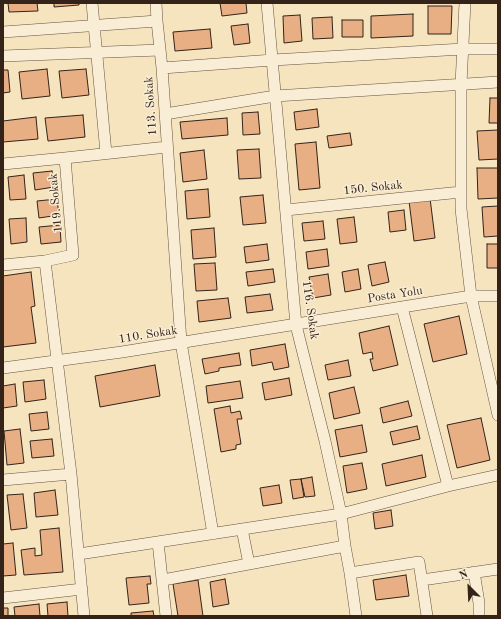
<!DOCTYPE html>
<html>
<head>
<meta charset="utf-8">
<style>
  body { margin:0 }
  #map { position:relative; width:501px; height:619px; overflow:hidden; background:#f6e4be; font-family:"Old Standard TT",serif }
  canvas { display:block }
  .frame { position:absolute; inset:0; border:4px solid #332319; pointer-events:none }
  .north { position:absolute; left:449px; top:567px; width:40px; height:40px; -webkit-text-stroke:3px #f9edd5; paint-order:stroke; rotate:336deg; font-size:11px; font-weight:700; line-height:16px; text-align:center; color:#332319 }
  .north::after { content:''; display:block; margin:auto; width:14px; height:18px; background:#332319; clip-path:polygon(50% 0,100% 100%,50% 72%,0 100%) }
</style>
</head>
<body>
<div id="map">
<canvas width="501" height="619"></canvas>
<div class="frame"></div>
<div class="north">N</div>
</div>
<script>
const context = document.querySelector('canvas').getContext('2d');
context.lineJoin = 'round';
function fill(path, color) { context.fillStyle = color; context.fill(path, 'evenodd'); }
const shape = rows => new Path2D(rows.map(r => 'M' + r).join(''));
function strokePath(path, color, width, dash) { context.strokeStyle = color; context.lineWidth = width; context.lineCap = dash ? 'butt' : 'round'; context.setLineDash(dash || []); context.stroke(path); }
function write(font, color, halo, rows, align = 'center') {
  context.font = font + ' "Old Standard TT",serif'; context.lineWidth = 3; context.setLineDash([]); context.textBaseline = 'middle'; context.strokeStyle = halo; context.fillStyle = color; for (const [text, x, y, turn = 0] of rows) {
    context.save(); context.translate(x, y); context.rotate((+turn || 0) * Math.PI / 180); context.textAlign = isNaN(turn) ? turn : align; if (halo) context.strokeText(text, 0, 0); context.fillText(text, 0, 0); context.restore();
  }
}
const building = shape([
  [8,3,37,3,38,11,9,12,8,3],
  [54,3,79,3,79,5,54,7,54,3],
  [220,3,246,3,247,13,222,16,220,3],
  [428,6,452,6,451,34,428,34,428,6],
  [413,14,413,36,371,38,371,16,413,14],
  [300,15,302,41,284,43,283,16,300,15],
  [332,17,333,38,313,39,312,18,332,17],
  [342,20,363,20,363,37,342,37,342,20],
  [248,24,250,43,234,45,231,26,248,24],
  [210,29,212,48,175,51,173,32,210,29],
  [47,69,50,96,22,99,19,72,47,69],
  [86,69,89,95,62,98,59,71,86,69],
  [3,70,8,70,10,92,3,93,3,70],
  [490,98,498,98,498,123,489,123,490,98],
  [317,109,319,127,296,130,294,112,317,109],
  [258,112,260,134,243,135,242,113,258,112],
  [83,115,85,137,48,141,45,118,83,115],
  [36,117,38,139,3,142,3,121,36,117],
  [227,118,228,135,182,139,180,122,227,118],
  [498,130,498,159,479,160,477,131,498,130],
  [350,133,352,145,329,148,327,136,350,133],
  [316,142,320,188,299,190,295,144,316,142],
  [259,149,261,178,239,179,237,150,259,149],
  [204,150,207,179,183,182,180,153,204,150],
  [477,168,498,168,498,198,478,199,477,168],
  [52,171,54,187,35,190,33,173,52,171],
  [24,175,26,199,10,200,8,177,24,175],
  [208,189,210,217,187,219,185,191,208,189],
  [263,195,266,223,243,225,240,197,263,195],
  [430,198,435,238,414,241,409,201,430,198],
  [57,199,59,215,39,218,37,201,57,199],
  [498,206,498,236,484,237,482,207,498,206],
  [404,210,406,230,390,232,388,212,404,210],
  [354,217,357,242,340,244,337,219,354,217],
  [26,218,27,242,11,244,9,219,26,218],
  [323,221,325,239,304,241,302,223,323,221],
  [60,225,61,242,41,244,39,227,60,225],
  [214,228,216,257,193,259,191,230,214,228],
  [267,244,269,260,246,263,244,247,267,244],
  [487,244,498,244,498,268,487,268,487,244],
  [327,249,329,266,308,269,306,252,327,249],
  [385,262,389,282,372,286,368,265,385,262],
  [215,263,217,290,196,291,194,264,215,263],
  [273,269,275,282,248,286,246,272,273,269],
  [358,269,361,289,345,292,342,272,358,269],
  [31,272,35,306,31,307,36,343,3,347,3,276,31,272],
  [328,274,331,295,313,298,309,277,328,274],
  [270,294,273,310,247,313,245,297,270,294],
  [228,298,231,318,199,322,197,301,228,298],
  [459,316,467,354,433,362,424,324,459,316],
  [389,326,398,365,373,371,370,359,373,359,372,352,363,354,359,333,389,326],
  [285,344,289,367,274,370,272,362,252,366,250,350,285,344],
  [239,353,241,365,219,368,219,371,205,374,202,359,239,353],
  [348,360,351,376,328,380,325,365,348,360],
  [155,365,160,396,100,407,95,376,155,365],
  [289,378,292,395,265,400,262,383,289,378],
  [44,380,46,399,25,402,23,382,44,380],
  [240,381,243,398,208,403,206,386,240,381],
  [15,384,17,406,3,408,3,386,15,384],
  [354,387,360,413,334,419,329,393,354,387],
  [408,401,412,416,383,423,380,408,408,401],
  [230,406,231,413,240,411,242,419,237,419,241,444,236,445,236,449,221,452,214,409,230,406],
  [47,412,49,429,31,431,29,414,47,412],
  [481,418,490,460,457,468,447,425,481,418],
  [362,425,367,452,340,457,335,430,362,425],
  [417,426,420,439,393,445,390,432,417,426],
  [20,429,24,463,7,465,4,431,20,429],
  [52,439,54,456,32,458,30,441,52,439],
  [422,455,426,477,386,486,382,464,422,455],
  [362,463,367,489,347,493,343,466,362,463],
  [312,477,315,496,305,497,301,479,312,477],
  [301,479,304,497,293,499,290,480,301,479],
  [279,485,282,503,263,506,260,488,279,485],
  [55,490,58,515,36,517,34,493,55,490],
  [23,494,27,528,11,530,7,495,23,494],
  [391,510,393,526,375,529,373,513,391,510],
  [59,528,63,572,24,575,21,550,35,548,35,556,42,555,40,530,59,528],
  [13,543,16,575,3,576,3,544,13,543],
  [406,575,409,596,376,600,373,580,406,575],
  [150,576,151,584,147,584,149,603,129,605,126,578,150,576],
  [225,579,229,604,213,607,210,582,225,579],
  [198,580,203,616,178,616,173,584,198,580],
  [67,602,68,616,48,616,47,604,67,602],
  [39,604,40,616,15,616,14,607,39,604],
  [3,608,8,608,8,616,3,616,3,608],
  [153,611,154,616,131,616,131,613,153,611]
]);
const minor = shape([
  [92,3,106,153],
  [156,3,157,21],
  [267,3,296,325,325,441,341,514,345,546,350,573,356,616],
  [465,3,461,84,461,209,471,296,498,415],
  [3,32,157,21,162,68,181,342,213,534],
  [3,56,160,50],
  [162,68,273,60,463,49,498,49],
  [165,114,275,96,498,82],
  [65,158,167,147],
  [3,164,65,158,73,255,45,261,3,265],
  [286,210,461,192],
  [45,261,71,474,84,616],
  [3,368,122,352,471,296,498,296],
  [3,480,71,474],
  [448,486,498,475],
  [242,529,249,564],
  [158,542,166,616],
  [79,554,341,514,448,486,402,307],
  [474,572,479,603,479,616],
  [350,573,419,562,427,616],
  [163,580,345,546],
  [422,580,498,569],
  [3,598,82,589]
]);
const streetNames = [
  ["113. Sokak",151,106,-94],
  ["150. Sokak",373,188,-6],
  ["119. Sokak",56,203,-95],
  ["Posta Yolu",395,295,-9],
  ["116. Sokak",310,310,82],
  ["110. Sokak",148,335,-9]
];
fill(building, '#e8af84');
strokePath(building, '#332319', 1);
strokePath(minor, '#645342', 12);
strokePath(minor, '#f9edd5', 11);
write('12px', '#332319', '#f9edd5', streetNames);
</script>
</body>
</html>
